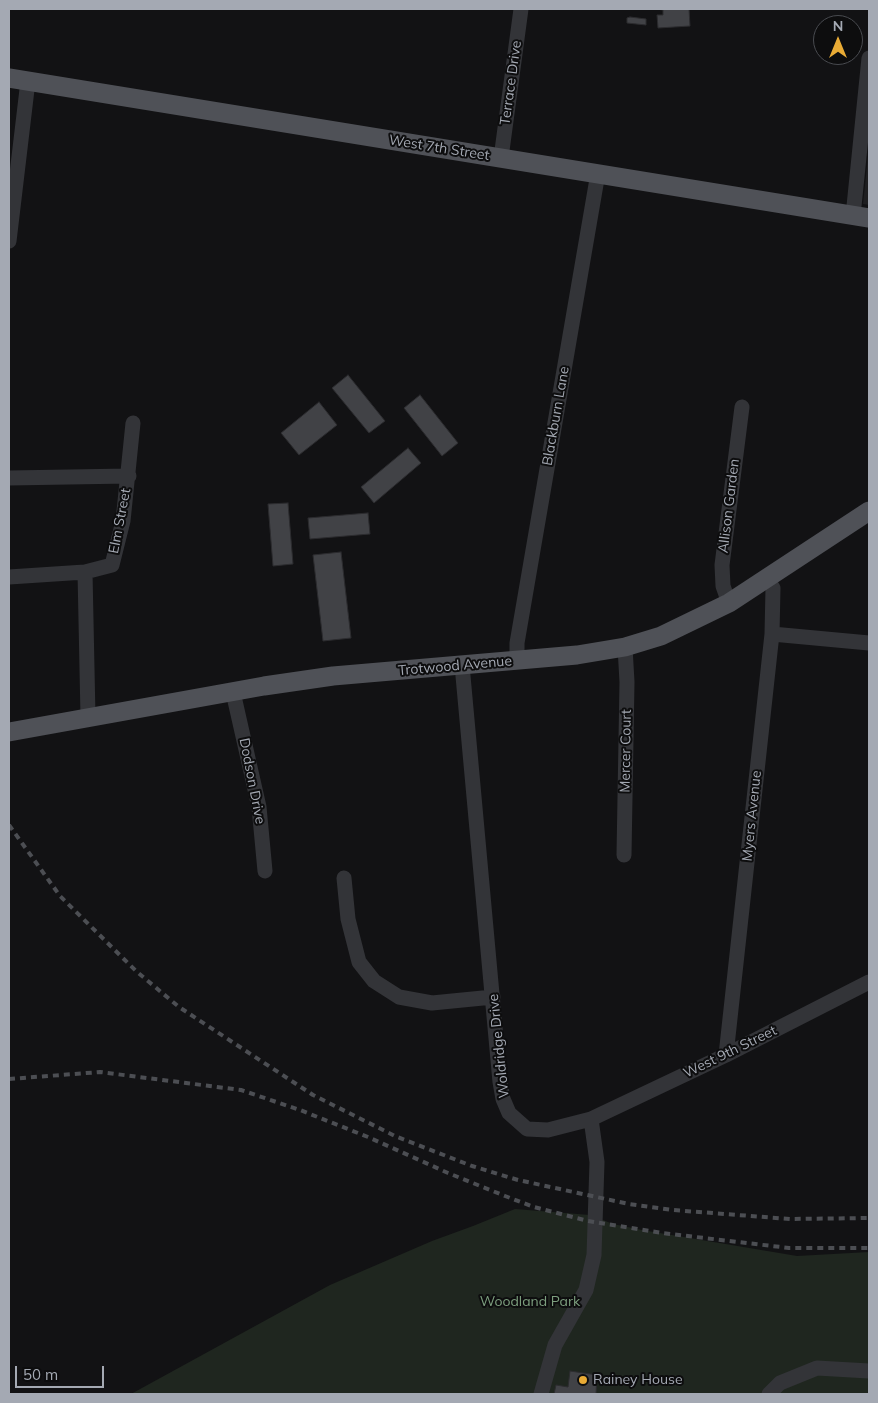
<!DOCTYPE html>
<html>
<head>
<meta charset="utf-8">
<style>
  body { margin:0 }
  #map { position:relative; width:878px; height:1403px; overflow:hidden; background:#121214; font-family:Mulish,sans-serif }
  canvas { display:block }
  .frame { position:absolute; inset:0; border:10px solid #a4a9b3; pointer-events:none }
  .north { position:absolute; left:813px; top:15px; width:50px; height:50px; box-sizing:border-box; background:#0d0d0e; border:1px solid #494b50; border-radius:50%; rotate:0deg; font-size:14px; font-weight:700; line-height:20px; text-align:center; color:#a4a9b3 }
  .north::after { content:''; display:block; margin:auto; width:18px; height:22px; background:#e9ab35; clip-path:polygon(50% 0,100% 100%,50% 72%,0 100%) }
  .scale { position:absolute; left:15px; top:1366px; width:89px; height:22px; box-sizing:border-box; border:2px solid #a4a9b3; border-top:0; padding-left:6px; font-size:15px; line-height:18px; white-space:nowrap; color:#a4a9b3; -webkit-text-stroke:4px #0d0d0e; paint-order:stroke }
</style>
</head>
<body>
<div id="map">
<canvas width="878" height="1403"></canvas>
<div class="frame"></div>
<div class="north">N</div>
<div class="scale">50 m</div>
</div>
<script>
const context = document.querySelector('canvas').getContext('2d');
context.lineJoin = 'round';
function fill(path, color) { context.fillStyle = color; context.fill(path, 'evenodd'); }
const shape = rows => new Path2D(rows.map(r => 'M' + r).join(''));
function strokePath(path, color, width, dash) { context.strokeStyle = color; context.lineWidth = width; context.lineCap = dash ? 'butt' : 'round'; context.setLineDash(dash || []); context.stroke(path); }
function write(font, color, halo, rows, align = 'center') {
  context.font = font + ' Mulish,sans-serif'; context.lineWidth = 4; context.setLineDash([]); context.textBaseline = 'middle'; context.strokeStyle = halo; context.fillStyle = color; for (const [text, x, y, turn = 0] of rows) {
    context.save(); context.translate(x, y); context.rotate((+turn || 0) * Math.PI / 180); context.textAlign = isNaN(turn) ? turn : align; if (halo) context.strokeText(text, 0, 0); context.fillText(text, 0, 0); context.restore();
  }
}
const built = shape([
  [869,147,869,205,863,204]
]);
const green = shape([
  [515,1209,590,1215,613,1224,642,1230,797,1256,869,1252,869,1394,131,1394,330,1285,432,1241,473,1226]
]);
const building = shape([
  [656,9,689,9,690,26,658,28,657,15,663,15,663,10,656,9],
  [630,17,646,19,646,25,627,23,627,18,630,17],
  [348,375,385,421,369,433,332,388,348,375],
  [420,395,458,443,442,456,404,408,420,395],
  [319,402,337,425,299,455,281,433,319,402],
  [408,448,421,463,374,503,361,487,408,448],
  [288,503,293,564,273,566,268,504,288,503],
  [368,513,370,534,310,539,308,518,368,513],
  [341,552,351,638,323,641,313,555,341,552],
  [570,1371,597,1375,596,1394,554,1394,556,1385,568,1387,570,1371]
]);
const minor = shape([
  [501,158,521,9],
  [853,216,869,58],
  [9,241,28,81],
  [9,478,129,476],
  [9,577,85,572],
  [729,603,723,586,722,565,742,407],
  [772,634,869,643],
  [517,660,517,643,598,173],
  [462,665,500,1082,503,1099,509,1113,527,1129,548,1130,591,1119,726,1055,869,982],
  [233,692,259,807,265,871],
  [88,717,85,572,112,565,123,521,133,423],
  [624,855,627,682,625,647],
  [344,878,348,919,359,962,374,981,399,997,432,1003,493,997],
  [726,1055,772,634,773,588,766,578],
  [541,1394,555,1345,586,1290,594,1255,597,1162,591,1119],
  [769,1394,780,1383,817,1368,869,1371]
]);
const major = shape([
  [9,78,869,218],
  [9,732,264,686,333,676,577,655,625,647,661,636,729,603,869,511]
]);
const rail = shape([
  [9,825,60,896,136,971,179,1007,313,1095,395,1136,472,1166,518,1180,629,1204,673,1210,790,1219,869,1218],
  [9,1079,100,1072,241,1090,300,1110,368,1137,448,1173,505,1196,534,1207,588,1221,662,1233,789,1248,869,1248]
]);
const markers = [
  [583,1380,5,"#e9ab35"]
];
const streetNames = [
  ["Terrace Drive",511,83,-82],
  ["West 7th Street",439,148,9],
  ["Blackburn Lane",556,416,-80],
  ["Allison Garden",729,506,-83],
  ["Elm Street",120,521,-79],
  ["Trotwood Avenue",455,666,-5],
  ["Mercer Court",626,751,-89],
  ["Dodson Drive",252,781,79],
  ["Myers Avenue",752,816,-84],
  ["Woldridge Drive",499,1046,-96],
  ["West 9th Street",730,1052,-26]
];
const parkNames = [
  ["Woodland Park",530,1302]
];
const poiNames = [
  ["Rainey House",593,1380]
];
fill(built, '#1e1e20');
fill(green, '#1f261f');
fill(building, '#414246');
strokePath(building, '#2c2c2f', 1);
strokePath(minor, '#333438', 15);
strokePath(major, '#4f5157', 19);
strokePath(rail, '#4c4e53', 4, [6, 5]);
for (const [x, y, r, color] of markers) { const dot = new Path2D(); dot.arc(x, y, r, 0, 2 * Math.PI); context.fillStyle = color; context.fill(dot); strokePath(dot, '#0d0d0e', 2); }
write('14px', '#a4a9b3', '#0d0d0e', streetNames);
write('14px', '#7c9e7e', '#0d0d0e', parkNames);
write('14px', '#a4a9b3', '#0d0d0e', poiNames, 'left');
</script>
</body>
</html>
